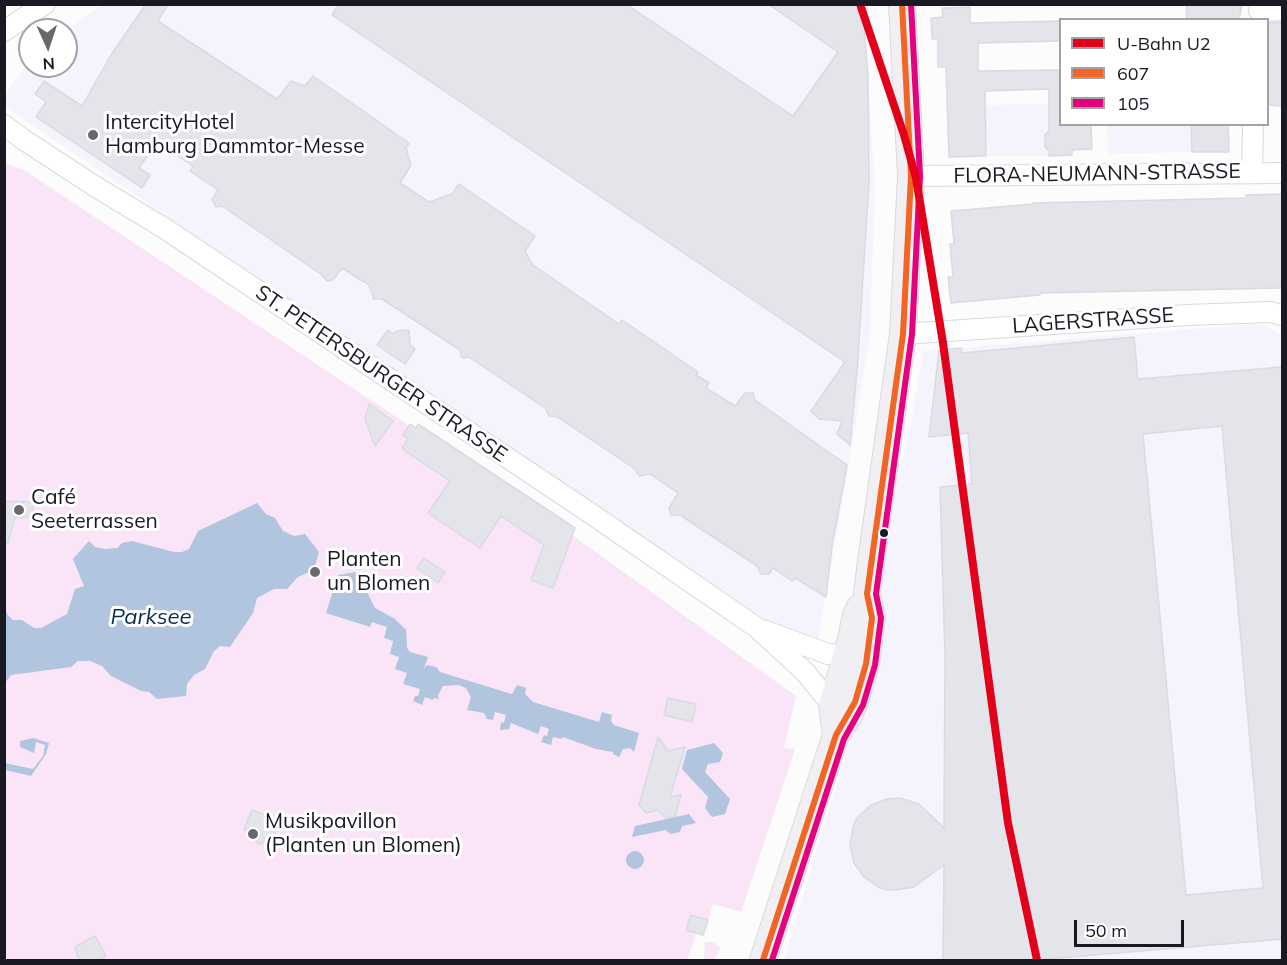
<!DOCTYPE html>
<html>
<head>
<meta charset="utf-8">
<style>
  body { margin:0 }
  #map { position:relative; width:1287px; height:965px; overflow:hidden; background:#fcfcfc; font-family:Mulish,sans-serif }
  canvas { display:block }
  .frame { position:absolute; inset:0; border:6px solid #1a1823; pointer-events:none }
  .legend { position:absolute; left:1059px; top:18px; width:210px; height:108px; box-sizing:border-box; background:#fff; border:2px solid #a3a3a7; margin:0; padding:8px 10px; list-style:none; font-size:18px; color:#1a1823 }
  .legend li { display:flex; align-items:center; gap:12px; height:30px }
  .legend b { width:30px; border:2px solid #a3a3a7 }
  .north { position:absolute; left:18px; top:18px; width:60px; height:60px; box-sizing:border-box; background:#fff; border:2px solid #a3a3a7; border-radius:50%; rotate:177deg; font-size:16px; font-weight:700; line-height:24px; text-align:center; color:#1a1823 }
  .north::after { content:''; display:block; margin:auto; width:21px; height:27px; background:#69686f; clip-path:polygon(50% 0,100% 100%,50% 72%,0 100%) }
  .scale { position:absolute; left:1074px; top:920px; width:110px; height:27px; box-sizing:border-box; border:3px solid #1a1823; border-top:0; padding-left:8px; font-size:18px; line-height:21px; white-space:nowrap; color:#1a1823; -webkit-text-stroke:4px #fff; paint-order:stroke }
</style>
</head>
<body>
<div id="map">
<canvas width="1287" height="965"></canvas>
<div class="frame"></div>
<ul class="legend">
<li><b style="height:8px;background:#e2001a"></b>U-Bahn U2</li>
<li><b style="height:8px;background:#f26522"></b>607</li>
<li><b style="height:8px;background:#e5007d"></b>105</li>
</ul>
<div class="north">N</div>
<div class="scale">50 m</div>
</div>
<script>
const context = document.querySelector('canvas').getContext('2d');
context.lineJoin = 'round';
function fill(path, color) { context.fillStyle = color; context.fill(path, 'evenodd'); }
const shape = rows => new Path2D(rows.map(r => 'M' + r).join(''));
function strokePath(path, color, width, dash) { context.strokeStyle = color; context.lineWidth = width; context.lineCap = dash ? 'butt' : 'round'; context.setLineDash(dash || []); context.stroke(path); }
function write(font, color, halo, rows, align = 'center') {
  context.font = font + ' Mulish,sans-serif'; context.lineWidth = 6; context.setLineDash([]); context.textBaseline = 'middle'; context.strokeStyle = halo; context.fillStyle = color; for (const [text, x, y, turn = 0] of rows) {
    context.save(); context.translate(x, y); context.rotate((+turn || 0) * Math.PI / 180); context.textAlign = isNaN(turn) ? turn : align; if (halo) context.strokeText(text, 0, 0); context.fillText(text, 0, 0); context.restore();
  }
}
const built = shape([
  [163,4,863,5,875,186,870,332,853,442,817,645,778,628,5,107,5,95,30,60,30,66,66,66,66,31,102,5,139,5,154,18],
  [1049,104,1049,133,1045,136,1049,156,986,156,985,105],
  [1107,125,1191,125,1192,152,1108,154],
  [1253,324,1264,325,1282,335,1282,960,784,960,865,689,873,657,895,477,906,451,923,351]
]);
const green = shape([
  [5,163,24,170,544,515,796,696,784,748,795,749,741,912,713,904,704,936,696,934,687,960,5,960],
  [705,942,714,942,721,949,714,960,704,960]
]);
const water = shape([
  [257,503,266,514,275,518,283,531,294,536,305,534,319,552,314,570,298,577,287,589,274,589,257,598,253,613,230,647,220,646,214,651,205,669,194,675,187,684,186,696,157,699,149,692,141,691,111,676,102,666,90,661,78,661,71,667,11,675,5,683,5,603,7,614,13,620,22,620,34,628,41,628,67,614,75,589,84,586,73,559,89,541,95,547,105,549,117,548,122,543,132,541,174,552,182,552,189,549,198,531],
  [356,572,360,588,368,594,375,608,395,619,406,630,407,648,410,652,428,657,424,668,427,665,436,667,440,672,512,694,517,685,526,688,525,694,533,702,599,722,602,712,612,715,611,721,614,725,639,733,634,752,630,748,623,749,619,757,613,754,613,752,596,749,563,737,562,739,553,737,551,745,541,742,544,735,547,736,549,729,541,726,538,734,511,723,509,729,500,730,501,722,504,723,506,715,495,712,493,720,487,719,484,713,467,710,471,697,466,688,458,685,443,686,438,695,439,699,434,698,433,700,425,697,422,705,413,701,415,696,418,696,420,689,403,684,407,673,395,669,399,657,390,654,393,641,384,638,387,627,372,622,370,627,326,613,338,575],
  [33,738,49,743,46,754,31,776,5,770,5,763,33,769,43,756,45,745,36,742,34,753,20,747,20,741],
  [714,743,723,753,720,762,708,764,705,772,730,799,725,814,712,817,705,808,708,797,682,769,687,750],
  [689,814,696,823,682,826,680,832,670,834,666,830,632,837,635,826],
  '626 860a9 9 0 1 1 18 0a9 9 0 1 1-18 0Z'
]);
const building = shape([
  [146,4,168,4,158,21,277,99,291,81,305,86,313,76,409,143,406,148,411,165,400,183,429,202,452,194,459,184,535,236,525,251,533,265,619,324,622,320,698,372,696,375,709,383,706,388,735,406,745,393,753,393,755,400,847,465,832,546,826,597,795,578,792,581,773,568,769,574,761,574,757,566,680,515,671,515,669,508,678,493,650,474,639,476,635,469,556,416,549,416,545,408,469,357,462,358,460,350,382,299,374,299,369,285,342,268,333,280,327,281,322,275,222,206,216,207,212,199,218,190,190,171,193,166,157,142,139,168,150,175,142,188,36,117,46,102,35,94,44,81,82,106,111,55,146,4],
  [339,4,626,4,793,116,838,52,768,4,862,4,868,74,869,182,857,372,850,445,837,434,842,421,819,419,811,411,845,362,332,15,339,4],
  [1186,4,1242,4,1239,20,1187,20,1186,4],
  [970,7,970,23,1060,21,1060,41,978,43,978,71,1060,70,1060,124,1091,124,1092,149,1072,150,1072,155,1049,156,1049,151,1045,147,1045,135,1049,131,1049,89,985,91,986,156,949,157,946,67,938,67,938,39,932,39,931,18,943,17,942,8,970,7],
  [1282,22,1282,106,1268,105,1268,23,1282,22],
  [1191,124,1228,124,1229,152,1192,152,1191,124],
  [1282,194,1282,288,1040,293,1040,295,951,303,948,277,953,277,950,244,954,244,951,211,1033,204,1033,203,1246,198,1246,195,1282,194],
  [388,330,393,334,397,331,409,330,410,345,415,349,405,364,377,345,388,330],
  [1134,337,1138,379,1282,367,1282,939,1036,960,943,960,944,865,914,887,896,890,888,890,878,887,864,877,854,863,850,845,853,827,857,818,871,805,887,799,900,798,919,804,944,828,945,656,940,487,972,484,968,433,929,437,939,350,961,348,962,353,1134,337],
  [1222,426,1263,888,1186,895,1143,434,1222,426],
  [369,404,393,421,375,446,365,419,369,404],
  [410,424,416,428,418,424,575,528,553,588,531,580,544,545,501,516,480,548,428,513,450,481,402,449,408,438,403,435,410,424],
  [4,501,33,502,33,517,15,517,8,543,4,543,4,501],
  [424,558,445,572,438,583,417,568,424,558],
  [668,698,696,704,692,722,664,715,668,698],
  [658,737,668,751,685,747,670,797,681,795,675,816,665,818,658,810,646,813,639,805,658,737],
  [252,810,272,818,276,838,259,844,244,829,252,810],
  [691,915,708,920,703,935,686,930,691,915],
  [95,936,106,956,101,960,79,960,75,947,95,936]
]);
const minor = shape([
  [1259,11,1282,10],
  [4,31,45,4],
  [4,125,24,140,96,187,164,228,590,513,756,627,805,672,832,705],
  [1252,173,1253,124],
  [911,176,1282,173],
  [903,334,1188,315,1270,312,1282,315],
  [763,630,828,654,846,655,857,652]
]);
const major = shape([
  [836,735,832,705,851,639,856,615,860,607],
  [763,960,836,735,848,717,855,702,866,664,872,618,867,594,870,569,903,334,911,176,902,4]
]);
const bus1 = shape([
  [763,960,836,735,855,702,866,664,872,618,867,594,903,334,911,176,902,4]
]);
const bus2 = shape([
  [772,960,844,739,863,705,875,665,881,618,876,594,912,334,920,176,911,4]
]);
const metro1 = shape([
  [860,4,904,135,916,178,943,343,1008,823,1037,960]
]);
const markers = [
  [93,135,6,"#69686f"],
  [19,510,6,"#69686f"],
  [884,533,5,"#1a1823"],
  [315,572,6,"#69686f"],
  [253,834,6,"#69686f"]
];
const poiNames = [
  ["IntercityHotel",105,123],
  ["Hamburg Dammtor-Messe",105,147],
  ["Café",31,498],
  ["Seeterrassen",31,522],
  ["Planten",327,560],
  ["un Blomen",327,584],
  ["Musikpavillon",265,822],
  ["(Planten un Blomen)",265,846]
];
const streetNames = [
  ["FLORA-NEUMANN-STRASSE",1097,174,-1],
  ["LAGERSTRASSE",1093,321,-4],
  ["ST. PETERSBURGER STRASSE",381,374,34]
];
const waterNames = [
  ["Parksee",151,617]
];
fill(built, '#f5f4fd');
fill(green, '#f9e5f7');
fill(water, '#b2c5de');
fill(building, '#e4e4eb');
strokePath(building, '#d9dbe1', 1.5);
strokePath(minor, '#d9d8de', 22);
strokePath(major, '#dad9db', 28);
strokePath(minor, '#fff', 20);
strokePath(major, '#f1eff3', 26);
strokePath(bus1, '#f26522', 6);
strokePath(bus2, '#e5007d', 6);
strokePath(metro1, '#e2001a', 8);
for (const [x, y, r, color] of markers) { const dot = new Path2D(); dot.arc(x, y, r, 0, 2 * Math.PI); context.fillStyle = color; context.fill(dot); strokePath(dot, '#fff', 2); }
write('21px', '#1a1823', '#fff', poiNames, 'left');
write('21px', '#1a1823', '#fff', streetNames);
write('italic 22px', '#062c58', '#fff', waterNames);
</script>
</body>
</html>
